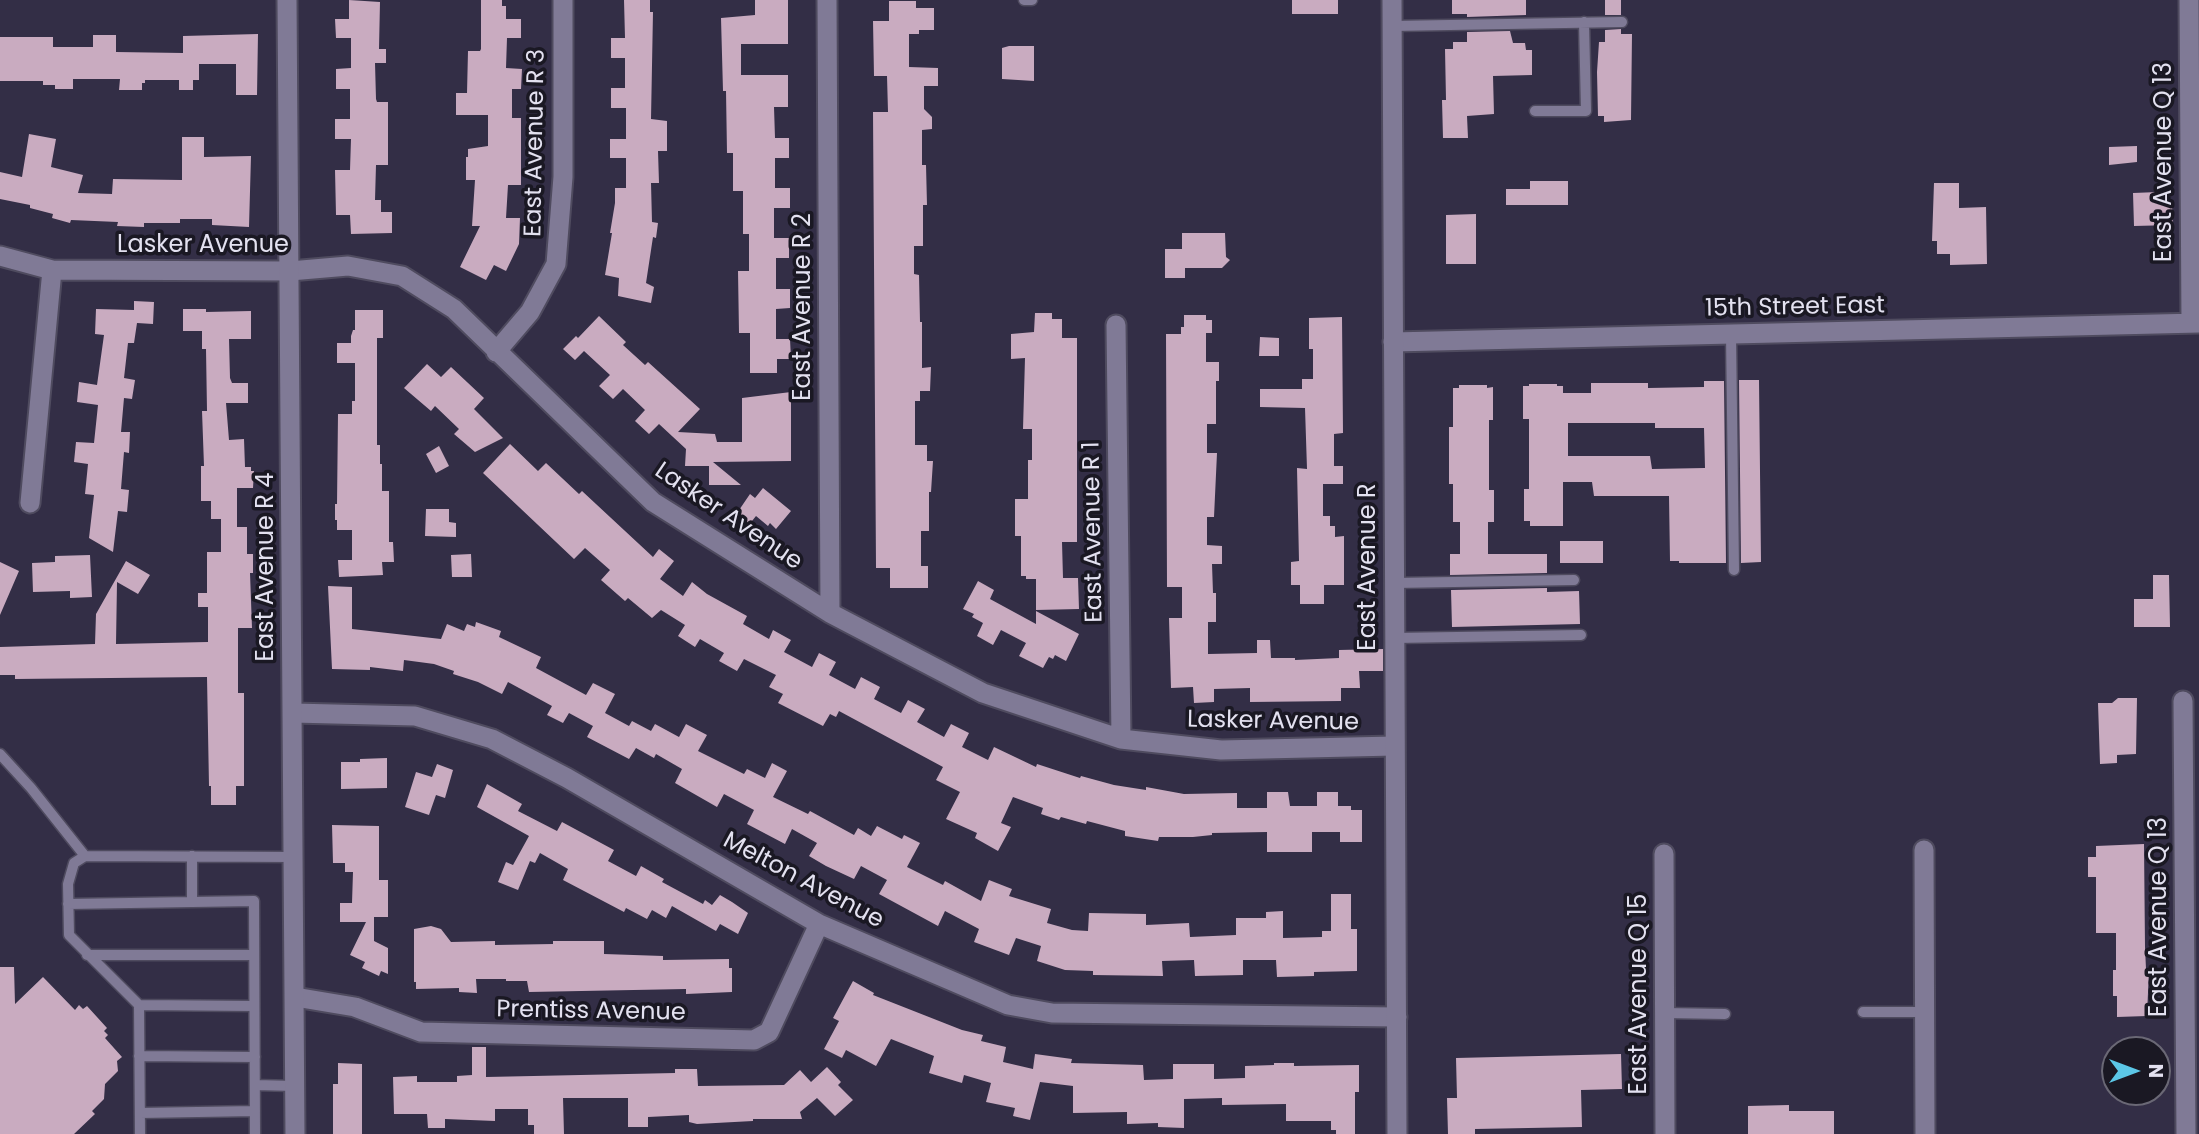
<!DOCTYPE html>
<html>
<head>
<meta charset="utf-8">
<style>
  body { margin:0 }
  #map { position:relative; width:2199px; height:1134px; overflow:hidden; background:#332e46; font-family:Poppins,sans-serif }
  canvas { display:block }
  .north { position:absolute; left:2101px; top:1036px; width:70px; height:70px; box-sizing:border-box; background:#1a1823; border:2px solid #6a6875; border-radius:50%; rotate:90deg; font-size:19px; font-weight:700; line-height:28px; text-align:center; color:#e3e1f0 }
  .north::after { content:''; display:block; margin:auto; width:24px; height:32px; background:#5cc7e7; clip-path:polygon(50% 0,100% 100%,50% 72%,0 100%) }
</style>
</head>
<body>
<div id="map">
<canvas width="2199" height="1134"></canvas>
<div class="north">N</div>
</div>
<script>
const context = document.querySelector('canvas').getContext('2d');
context.lineJoin = 'round';
function fill(path, color) { context.fillStyle = color; context.fill(path, 'evenodd'); }
const shape = rows => new Path2D(rows.map(r => 'M' + r).join(''));
function strokePath(path, color, width, dash) { context.strokeStyle = color; context.lineWidth = width; context.lineCap = dash ? 'butt' : 'round'; context.setLineDash(dash || []); context.stroke(path); }
function write(font, color, halo, rows, align = 'center') {
  context.font = font + ' Poppins,sans-serif'; context.lineWidth = 7; context.setLineDash([]); context.textBaseline = 'middle'; context.strokeStyle = halo; context.fillStyle = color; for (const [text, x, y, turn = 0] of rows) {
    context.save(); context.translate(x, y); context.rotate((+turn || 0) * Math.PI / 180); context.textAlign = isNaN(turn) ? turn : align; if (halo) context.strokeText(text, 0, 0); context.fillText(text, 0, 0); context.restore();
  }
}
const building = shape([
  [349,0,380,2,379,49,386,49,386,63,375,63,376,99,377,102,388,102,388,165,376,165,375,200,381,200,381,212,392,212,392,233,351,234,350,215,336,215,335,170,350,170,351,139,335,139,335,119,350,119,350,89,336,89,336,69,351,68,351,38,336,38,335,19,349,19],
  [481,0,502,0,502,6,506,6,506,19,521,19,521,38,507,38,506,68,522,69,521,89,512,89,512,118,521,118,521,185,508,185,506,218,520,218,519,244,506,271,494,265,486,280,460,267,480,226,472,226,475,180,466,180,466,157,468,157,468,149,488,146,488,115,456,115,456,93,467,93,468,51,480,51,481,49],
  [624,0,650,0,650,12,653,12,651,119,667,121,667,151,658,151,659,183,651,183,652,222,658,223,656,238,653,237,646,283,654,287,651,303,618,296,619,278,605,275,612,233,610,233,615,203,615,188,626,188,626,158,610,158,610,139,626,139,626,108,611,108,611,88,625,88,625,58,611,58,611,38,625,38],
  [755,0,788,0,788,44,741,44,741,75,788,75,788,107,774,107,775,138,789,138,789,158,775,158,775,188,790,188,790,208,774,208,774,238,789,238,789,258,776,258,776,289,790,289,790,308,776,309,776,339,790,339,791,359,777,359,777,373,750,373,750,333,739,333,738,271,749,271,749,234,743,234,743,191,733,191,733,153,727,153,726,91,723,91,721,18,755,15],
  [1292,0,1338,0,1338,14,1292,14],
  [1452,0,1526,0,1526,15,1467,17,1467,14,1452,14],
  [1605,0,1621,0,1621,15,1605,15],
  [889,1,916,1,916,8,934,8,934,30,919,30,919,34,909,34,909,67,938,68,938,86,924,86,924,109,932,117,932,129,922,130,922,165,926,165,927,205,923,205,923,246,914,246,914,274,919,275,920,322,922,322,922,368,931,367,930,391,920,391,920,401,915,401,915,445,927,445,927,461,933,461,931,492,929,492,929,531,921,531,921,566,928,566,928,588,890,588,890,568,876,568,873,112,888,112,887,76,874,76,873,21,889,21],
  [1621,29,1621,34,1632,34,1631,120,1604,122,1604,116,1598,116,1597,72,1599,42,1605,42,1605,30],
  [1510,31,1513,43,1525,43,1526,50,1532,50,1532,75,1493,76,1494,114,1467,116,1468,138,1443,138,1442,100,1446,100,1445,49,1453,49,1453,42,1467,42,1467,32],
  [258,34,257,95,236,95,236,64,199,64,199,80,193,80,193,90,179,90,179,80,145,80,145,83,142,83,142,90,119,90,120,79,73,79,73,89,55,89,55,85,43,85,43,81,0,81,0,37,53,37,53,47,93,47,93,35,116,35,116,52,183,53,183,36],
  [1009,46,1034,46,1034,81,1002,79,1002,48],
  [29,134,56,139,51,167,83,175,78,193,112,194,113,179,182,180,182,137,204,137,204,157,251,156,249,227,212,225,212,219,180,219,180,223,144,223,144,227,117,226,118,222,71,220,70,223,52,218,53,214,30,208,30,205,0,199,0,172,22,177],
  [2137,146,2137,162,2109,165,2109,147],
  [1530,181,1568,181,1568,205,1506,205,1506,189,1530,189],
  [1934,183,1959,183,1959,208,1986,207,1987,264,1950,265,1950,254,1937,254,1937,241,1932,241],
  [2158,192,2159,204,2172,204,2173,225,2134,226,2133,193],
  [1476,214,1476,264,1446,264,1446,215],
  [1182,233,1225,233,1226,257,1230,260,1222,268,1185,268,1185,278,1165,278,1165,249,1182,249],
  [134,301,154,302,153,324,137,323,134,343,128,343,124,378,135,380,132,399,124,398,121,432,130,432,129,453,124,452,121,489,129,490,127,512,118,511,113,552,89,538,94,495,85,494,88,464,74,462,76,442,94,443,98,405,77,402,79,382,97,385,104,335,95,334,96,309,134,310],
  [183,309,206,309,206,312,251,311,251,339,229,339,230,378,232,383,248,383,248,403,226,403,229,440,244,439,245,467,251,467,251,471,254,471,253,488,237,488,237,527,247,527,247,554,253,554,253,573,250,573,252,628,238,628,238,693,244,693,244,786,236,786,236,805,211,805,211,786,209,786,207,677,15,679,15,675,0,675,0,647,95,644,96,614,126,561,150,575,138,594,117,582,116,644,208,642,208,607,198,607,198,593,207,593,207,552,221,552,221,519,211,519,211,501,201,501,201,466,204,466,202,411,207,411,206,349,202,349,202,331,183,331],
  [355,310,383,310,383,338,377,338,377,445,380,445,380,464,382,464,382,491,389,491,389,542,393,542,394,562,382,562,383,575,339,577,338,560,352,560,352,530,337,530,337,520,335,520,335,504,337,504,338,414,352,414,352,401,355,401,355,363,337,363,337,343,351,343,351,336,353,330,355,330],
  [1035,313,1052,313,1052,319,1062,319,1062,338,1077,338,1077,542,1062,542,1063,578,1078,578,1079,609,1036,610,1036,579,1026,579,1026,576,1021,576,1021,536,1015,536,1015,499,1028,499,1028,460,1032,460,1032,429,1023,429,1025,358,1011,359,1011,334,1034,332],
  [1184,315,1206,315,1206,320,1212,320,1212,333,1206,333,1206,362,1219,362,1219,381,1216,381,1216,424,1207,424,1207,453,1217,453,1214,517,1207,517,1207,545,1222,546,1222,564,1212,564,1213,593,1216,593,1216,622,1208,622,1208,654,1257,653,1257,640,1270,640,1271,658,1295,658,1295,660,1339,658,1339,650,1383,649,1383,671,1359,671,1360,688,1341,688,1341,701,1250,702,1250,688,1214,689,1214,702,1194,703,1193,687,1171,688,1169,618,1182,618,1182,587,1167,587,1166,334,1181,334,1181,327,1184,327],
  [599,316,626,342,623,345,645,365,648,362,700,409,678,432,715,434,717,442,742,442,742,398,791,392,791,461,713,462,741,485,709,485,709,466,685,466,686,449,659,424,649,434,635,421,645,410,623,389,613,399,599,386,610,375,584,351,575,360,563,349,576,336,578,338],
  [1342,317,1343,433,1334,434,1334,466,1343,466,1343,484,1323,484,1323,516,1330,516,1330,526,1335,526,1335,537,1344,536,1344,585,1324,585,1324,604,1300,604,1300,585,1291,585,1291,562,1299,561,1297,468,1307,469,1305,408,1260,407,1260,389,1302,389,1302,379,1313,379,1313,349,1309,349,1309,318],
  [1260,337,1279,338,1279,356,1259,356],
  [427,364,441,377,451,367,484,398,474,409,503,438,475,452,454,434,459,429,435,406,431,411,404,388],
  [1739,380,1759,380,1761,562,1741,563],
  [1704,381,1724,381,1726,563,1679,563,1679,561,1670,561,1669,496,1594,496,1592,482,1563,482,1563,526,1530,526,1530,521,1524,521,1524,489,1529,489,1529,419,1523,419,1523,386,1529,386,1529,384,1557,384,1557,386,1563,386,1563,393,1591,393,1591,383,1648,383,1648,388,1704,387],
  [1568,423,1655,423,1655,428,1704,428,1705,468,1652,469,1650,456,1568,456],
  [1459,385,1487,385,1487,388,1493,387,1493,420,1489,420,1489,490,1494,490,1494,522,1488,522,1488,554,1547,554,1547,573,1450,575,1450,554,1460,554,1460,522,1453,522,1453,484,1449,484,1449,427,1453,427,1453,388,1459,388],
  [510,444,538,471,546,463,579,494,582,491,653,557,659,549,674,561,660,579,683,596,692,582,707,594,747,616,743,624,769,639,773,630,791,640,784,652,812,667,819,653,836,662,829,675,855,689,861,677,880,687,874,699,901,713,908,700,925,709,917,722,944,737,951,724,969,733,962,747,988,760,994,747,1036,767,1037,764,1080,778,1081,776,1114,785,1146,790,1146,787,1184,794,1237,793,1237,808,1267,808,1267,792,1288,792,1290,806,1317,806,1317,792,1338,792,1338,806,1351,806,1351,810,1362,810,1362,842,1340,842,1340,832,1312,832,1312,852,1267,852,1267,832,1212,833,1212,835,1193,837,1159,837,1158,841,1125,836,1125,831,1087,821,1086,824,1061,817,1059,820,1041,814,1043,808,1013,797,1001,823,1011,827,998,851,975,838,977,833,946,819,960,792,936,780,943,767,839,711,836,717,830,714,823,726,778,703,783,694,769,687,776,675,744,659,737,671,719,661,724,653,700,639,695,647,678,636,685,625,661,610,652,618,628,598,625,601,601,580,610,570,585,548,574,559,483,473],
  [439,446,449,466,436,473,426,454],
  [763,488,791,511,776,529,770,523,768,526,756,516,748,526,735,516,750,494,755,498],
  [426,509,449,509,449,522,456,523,456,537,425,536],
  [1560,541,1603,541,1603,563,1560,563],
  [471,554,472,577,452,577,451,555],
  [90,555,92,597,70,598,70,591,33,592,32,563,55,562,55,556],
  [0,562,19,571,0,615],
  [2153,575,2169,575,2170,627,2134,627,2134,599,2153,599],
  [978,581,994,590,990,599,1036,624,1036,611,1079,634,1066,661,1055,655,1053,659,1049,657,1043,668,1019,656,1026,643,1001,630,993,645,977,636,983,623,972,617,974,614,963,609],
  [328,586,352,587,352,629,441,639,447,624,464,631,467,624,475,627,476,622,501,631,499,637,541,657,536,668,586,695,593,683,615,694,605,713,629,726,632,721,651,731,655,724,679,737,686,724,707,735,698,751,744,774,747,769,765,778,772,763,787,771,773,797,808,814,810,811,854,835,858,828,871,836,877,826,902,839,904,835,920,843,907,867,943,885,945,881,981,901,989,880,1012,889,1009,896,1051,909,1047,923,1072,930,1088,931,1089,913,1146,914,1146,925,1189,923,1190,937,1236,935,1236,918,1266,918,1266,912,1283,911,1283,938,1322,937,1322,931,1331,931,1331,894,1351,894,1351,929,1357,929,1357,971,1314,972,1314,976,1277,977,1276,960,1243,960,1243,975,1195,976,1194,960,1162,961,1163,976,1093,975,1093,971,1065,970,1037,961,1041,946,1016,938,1009,955,974,942,979,929,945,911,938,926,879,894,887,880,861,866,854,879,826,866,809,856,817,843,792,829,785,844,747,824,754,810,724,794,717,807,675,783,682,769,656,754,654,758,636,748,629,759,587,737,593,726,569,713,563,723,547,715,552,706,508,682,502,694,478,682,453,674,454,671,434,664,404,660,403,671,370,667,370,670,332,669],
  [1547,588,1547,592,1579,591,1580,624,1452,627,1451,590],
  [2118,698,2137,698,2136,754,2117,755,2117,763,2100,764,2098,703,2112,703],
  [387,758,387,788,341,789,341,762,360,762,360,759],
  [437,764,453,770,445,798,436,795,429,815,405,807,416,772,432,777],
  [487,784,522,804,518,811,557,831,562,822,614,850,608,861,636,876,641,866,664,879,662,882,703,904,705,900,712,905,720,895,732,902,748,913,738,934,720,924,716,931,672,906,666,918,652,910,647,919,626,908,624,912,563,880,568,869,540,853,535,863,530,861,518,890,498,882,506,862,513,865,529,836,477,807],
  [332,825,379,826,379,880,388,880,388,917,374,917,374,941,388,948,388,974,381,971,379,976,362,968,365,962,350,955,366,922,340,922,340,903,352,903,353,872,345,872,345,863,333,863],
  [2144,844,2145,947,2146,969,2149,969,2147,1016,2117,1017,2117,996,2113,996,2113,970,2116,970,2116,933,2096,933,2096,877,2088,877,2088,857,2096,857,2096,846],
  [431,926,441,929,451,942,495,941,495,945,553,944,553,941,604,941,604,954,663,956,663,960,729,959,729,968,732,968,732,992,686,994,686,989,529,992,527,981,506,981,506,979,476,979,477,993,459,992,459,988,416,989,416,982,414,982,414,929],
  [0,967,14,967,15,1004,43,977,75,1010,79,1005,83,1009,87,1006,107,1028,104,1031,108,1035,105,1038,122,1057,117,1061,118,1071,105,1084,104,1099,92,1111,95,1114,74,1134,0,1134],
  [853,981,874,993,873,995,962,1030,983,1035,981,1041,1006,1047,1003,1062,1033,1069,1035,1054,1072,1059,1071,1063,1143,1065,1144,1080,1173,1079,1173,1064,1214,1064,1214,1079,1245,1078,1245,1066,1274,1065,1274,1063,1294,1063,1294,1066,1359,1065,1359,1092,1355,1092,1355,1134,1336,1134,1336,1130,1331,1130,1331,1121,1286,1121,1286,1104,1222,1105,1222,1098,1184,1099,1184,1128,1158,1127,1158,1123,1127,1124,1127,1112,1073,1113,1073,1086,1040,1082,1030,1120,1013,1116,1015,1108,986,1102,991,1083,964,1075,962,1083,929,1073,934,1056,891,1039,876,1066,846,1050,842,1058,824,1049,839,1021,833,1018],
  [472,1047,486,1047,486,1077,675,1073,675,1069,697,1069,698,1086,784,1085,800,1070,811,1082,827,1067,841,1082,838,1085,853,1100,835,1116,817,1098,800,1112,802,1119,753,1119,753,1121,697,1124,689,1122,689,1115,648,1117,648,1127,628,1127,628,1098,563,1098,564,1134,534,1134,534,1125,528,1125,528,1109,495,1109,495,1121,445,1119,445,1128,428,1128,427,1114,394,1114,393,1077,417,1076,417,1082,457,1082,457,1076,472,1075],
  [1621,1054,1622,1089,1581,1090,1582,1127,1475,1129,1475,1134,1448,1134,1447,1098,1457,1098,1456,1058],
  [338,1063,362,1064,362,1134,333,1134,333,1084,338,1084],
  [1789,1105,1789,1111,1834,1111,1834,1134,1748,1134,1748,1106]
]);
const service = shape([
  [1024,0,1032,0],
  [1392,26,1622,22],
  [1535,111,1586,111,1584,22],
  [1731,334,1734,570],
  [1394,583,1574,580],
  [1394,638,1581,635],
  [0,754,31,788,85,856],
  [192,902,192,856],
  [68,904,254,901,255,1134],
  [87,955,254,955],
  [139,1005,254,1006],
  [1863,1012,1925,1012],
  [1664,1013,1725,1014],
  [139,1056,255,1057],
  [255,1085,295,1086],
  [140,1113,255,1111],
  [140,1134,139,1005,69,935,68,884,74,863,85,856,294,857]
]);
const minor = shape([
  [827,0,830,613],
  [2189,0,2191,323],
  [0,256,52,270,290,271,348,266,402,276,454,309,653,502,830,613,983,693,1121,739,1221,750,1394,746],
  [1116,325,1121,739],
  [1393,342,2199,323],
  [496,352,530,312,556,264,563,177,563,0],
  [30,503,52,270],
  [2183,701,2186,1134],
  [293,713,415,716,492,739,567,778,819,924,1008,1005,1052,1013,1397,1017],
  [1924,850,1925,1134],
  [1664,854,1665,1134],
  [295,997,355,1007,421,1032,754,1040,769,1032,819,924]
]);
const tertiary = shape([
  [287,0,295,1134]
]);
const secondary = shape([
  [1392,0,1397,1134]
]);
const streetNames = [
  ["East Avenue R 3",536,143,-89],
  ["East Avenue Q 13",2165,162,-90],
  ["Lasker Avenue",203,246],
  ["East Avenue R 2",804,307,-90],
  ["15th Street East",1795,308,-1],
  ["Lasker Avenue",728,517,34],
  ["East Avenue R 1",1094,532,-91],
  ["East Avenue R 4",267,567,-90],
  ["East Avenue R",1369,567,-90],
  ["Lasker Avenue",1273,722,1],
  ["Melton Avenue",803,881,28],
  ["East Avenue Q 13",2160,917,-90],
  ["East Avenue Q 15",1640,994,-90],
  ["Prentiss Avenue",591,1012,1]
];
fill(building, '#c9abc0');
strokePath(service, '#4f4b5f', 13);
strokePath(minor, '#4f4b5f', 23);
strokePath(tertiary, '#4f4b5f', 23);
strokePath(secondary, '#4f4b5f', 23);
strokePath(service, '#807a96', 10);
strokePath(minor, '#807a96', 19);
strokePath(tertiary, '#807a96', 19);
strokePath(secondary, '#807a96', 19);
write('24px', '#e3e1f0', '#1a1823', streetNames);
</script>
</body>
</html>
